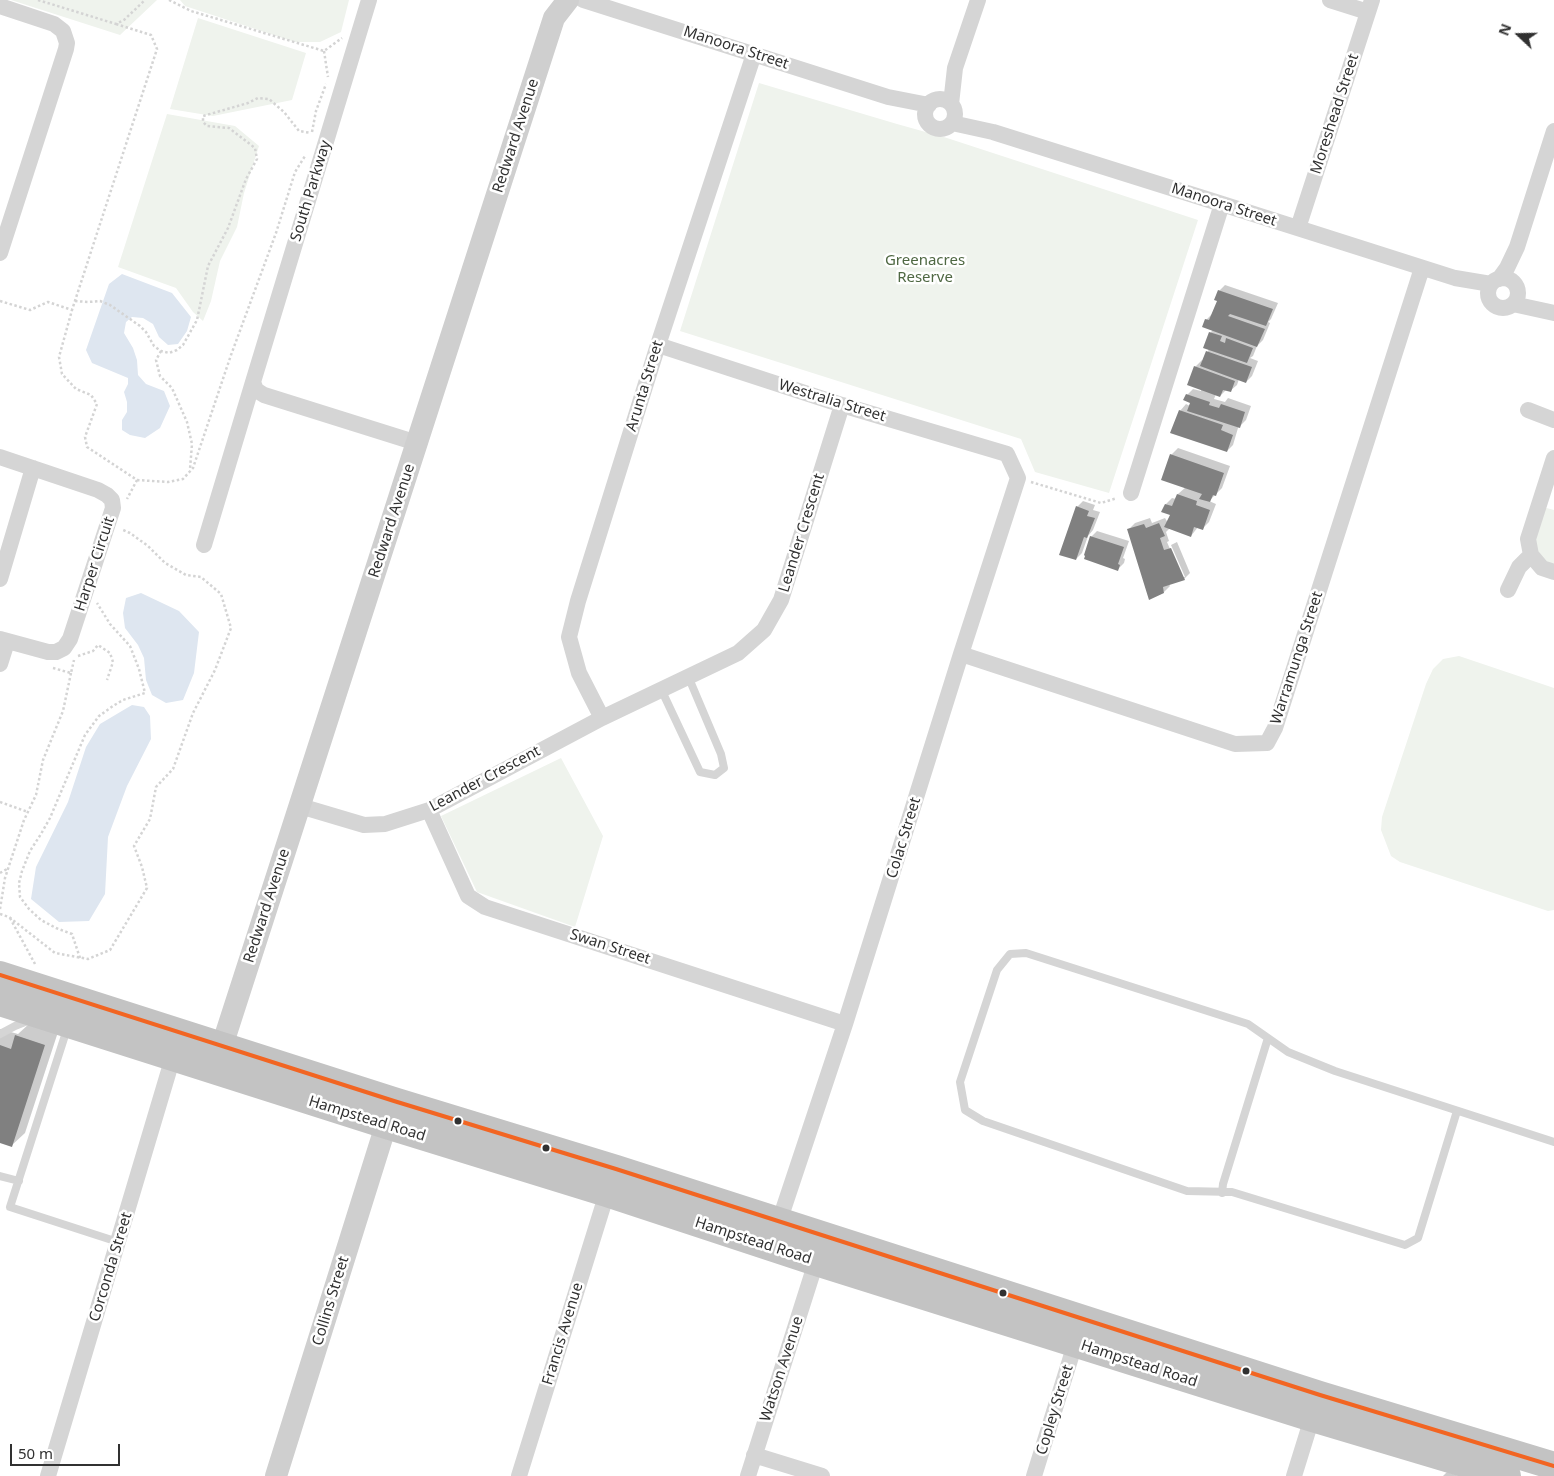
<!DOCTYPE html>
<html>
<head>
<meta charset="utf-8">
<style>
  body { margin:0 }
  #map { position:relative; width:1554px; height:1476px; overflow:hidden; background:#fff; font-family:"Noto Sans",sans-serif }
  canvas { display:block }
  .north { position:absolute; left:1494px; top:10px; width:50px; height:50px; -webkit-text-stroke:4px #fff; paint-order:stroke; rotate:291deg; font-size:14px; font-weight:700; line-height:20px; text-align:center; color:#313131 }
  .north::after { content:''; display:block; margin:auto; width:18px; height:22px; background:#313131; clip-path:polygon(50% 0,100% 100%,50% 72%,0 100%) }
  .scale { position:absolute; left:10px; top:1444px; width:110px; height:22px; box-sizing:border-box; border:2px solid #313131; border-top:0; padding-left:6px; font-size:15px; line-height:18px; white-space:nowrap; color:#313131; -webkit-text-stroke:4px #fff; paint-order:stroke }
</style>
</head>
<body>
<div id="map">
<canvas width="1554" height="1476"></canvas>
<div class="north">N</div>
<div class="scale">50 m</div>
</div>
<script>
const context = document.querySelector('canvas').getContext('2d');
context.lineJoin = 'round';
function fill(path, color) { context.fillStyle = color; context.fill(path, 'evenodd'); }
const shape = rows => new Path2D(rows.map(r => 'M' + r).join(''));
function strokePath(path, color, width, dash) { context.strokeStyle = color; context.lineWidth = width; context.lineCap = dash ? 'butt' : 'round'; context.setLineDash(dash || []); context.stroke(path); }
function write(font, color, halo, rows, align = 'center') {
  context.font = font + ' "Noto Sans",sans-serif'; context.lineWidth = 5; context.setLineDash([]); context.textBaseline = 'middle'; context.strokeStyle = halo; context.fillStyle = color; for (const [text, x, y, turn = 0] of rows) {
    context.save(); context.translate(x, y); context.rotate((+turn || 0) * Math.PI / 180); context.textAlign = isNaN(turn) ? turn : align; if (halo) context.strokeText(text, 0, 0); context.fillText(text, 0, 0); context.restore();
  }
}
const green = shape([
  [11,0,157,0,120,35],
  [180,0,349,0,341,32,320,42,295,42,185,6],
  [198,18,306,53,292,100,213,116,170,109],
  [759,83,897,124,947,138,1198,220,1109,493,1035,472,1021,439,680,331],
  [167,114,235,126,259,146,244,193,237,227,220,261,211,301,203,321,193,312,176,288,118,267],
  [1539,506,1554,510,1554,572,1531,556],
  [1459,656,1554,688,1554,910,1548,911,1400,862,1391,856,1381,830,1382,817,1426,684,1433,669,1443,659],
  [561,758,603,836,575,927,477,892,441,816]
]);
const water = shape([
  [122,274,172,293,191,317,187,331,178,344,168,345,159,337,153,324,143,318,132,317,126,322,124,333,133,348,137,360,138,375,146,384,164,391,170,406,160,428,145,438,130,435,122,430,122,420,127,412,127,402,124,392,128,384,128,378,92,363,86,350,109,284],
  [141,593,179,611,199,632,194,673,183,700,166,703,152,695,146,680,144,658,138,645,125,628,123,613,126,598],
  [132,705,144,707,150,716,151,739,127,786,108,837,105,894,89,921,59,922,31,899,36,867,68,802,86,747,100,724]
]);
const shadow = shape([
  [1225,285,1278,303,1271,319,1268,322,1270,323,1263,340,1257,346,1253,356,1250,358,1258,361,1252,376,1246,382,1239,379,1237,385,1230,391,1226,390,1220,396,1216,394,1214,399,1225,402,1228,398,1251,406,1246,420,1238,428,1233,445,1227,451,1180,411,1186,404,1190,406,1192,402,1187,395,1193,389,1201,391,1201,389,1195,367,1202,360,1203,361,1209,349,1210,333,1213,330,1206,320,1213,313,1219,300,1219,291],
  [1178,448,1230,466,1222,488,1209,501,1216,504,1209,522,1202,529,1198,527,1191,536,1170,528,1166,532,1169,541,1167,542,1182,577,1185,577,1171,545,1177,542,1190,573,1184,579,1169,584,1170,586,1164,592,1128,530,1135,523,1150,518,1152,523,1165,518,1168,523,1172,514,1166,504,1172,498,1176,499,1178,494,1186,487,1171,455],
  [1083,501,1095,505,1093,510,1100,512,1093,530,1088,536,1082,553,1076,559,1077,507],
  [1097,531,1129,541,1123,558,1125,559,1124,563,1118,569,1091,537],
  [30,1023,58,1032,25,1133,11,1146,0,1142,0,1029,18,1034],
  [1447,1472,1459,1476,1443,1476]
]);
const building = shape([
  [1218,290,1273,309,1266,326,1230,314,1228,316,1265,329,1257,347,1202,327,1205,319,1209,320,1217,301,1214,300],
  [1209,332,1222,336,1220,341,1225,343,1226,338,1253,348,1247,363,1203,348],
  [1206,351,1252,367,1246,383,1200,366],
  [1194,366,1235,381,1231,392,1223,390,1220,397,1187,385],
  [1186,394,1210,402,1209,405,1219,408,1221,404,1245,412,1240,428,1187,411,1190,403,1183,400],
  [1179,410,1223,425,1221,430,1233,435,1227,452,1170,433],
  [1170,454,1224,473,1216,496,1213,495,1210,502,1199,499,1202,494,1161,480],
  [1177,494,1197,501,1196,505,1210,510,1203,530,1194,527,1191,537,1164,527,1170,515,1161,512,1165,504,1172,506],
  [1076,506,1089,511,1087,516,1095,518,1087,538,1084,537,1076,560,1059,555],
  [1159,523,1165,536,1160,538,1164,550,1171,548,1185,580,1163,587,1164,593,1149,600,1127,529,1144,524,1146,528],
  [1090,536,1124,547,1118,564,1120,565,1118,571,1084,559,1085,556,1084,555],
  [15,1035,45,1045,12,1147,0,1143,0,1045,11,1049]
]);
const path = shape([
  [38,0,116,24,124,20,145,0],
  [169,0,191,11,324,51,342,38],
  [116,24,151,35,157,49,72,310,59,357,62,374,76,389,91,395,97,404,85,437,87,447,137,480,127,499],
  [324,51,328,77],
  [312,132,316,111,326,84],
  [0,301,30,310,48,302,72,310],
  [75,301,88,302,100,301,110,305,140,326,146,332,154,346,161,351,169,353,177,350,183,345,197,320,208,266,228,228,246,179,257,159,255,148,229,128,207,126,203,122,203,116,248,103,258,98,269,99,284,112,299,131,311,133],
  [161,351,156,360,160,376,172,388,187,422,192,444,190,469],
  [137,480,168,482,183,479,193,468,231,355,276,233,295,172,305,156],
  [1031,482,1101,503,1117,498],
  [78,656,93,651,98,645,110,653,113,662,107,680],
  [53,668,71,673,74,660],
  [0,802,28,812],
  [0,873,7,869],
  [0,909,5,878,24,820,36,795,43,760,63,711,71,673],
  [0,914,9,917,55,953,88,959,110,950,147,888,142,867,134,846,150,819,156,787,173,769,193,713,215,670,231,628,221,594,201,577,186,575,165,563,148,546,130,533,121,529],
  [10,918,35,964],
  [80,958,72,934,56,928,41,920,29,909,20,897,19,883,22,871,30,851,41,834,50,818,85,735,99,716,113,706,123,700,145,693,139,669,130,646,110,624,97,603]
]);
const lane = shape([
  [661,689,700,772,715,775,724,768,721,754,688,676],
  [67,1029,10,1207,118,1242],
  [0,1034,15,1026,30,1020],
  [1457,1111,1418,1238,1405,1245,1232,1192,1187,1191,983,1121,965,1110,960,1082,997,970,1010,954,1026,953,1248,1024,1288,1052,1335,1071,1554,1142],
  [0,1176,19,1181],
  [1222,1193,1223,1184,1268,1038]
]);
const street = shape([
  [369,0,253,382,256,390,264,395,417,443],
  [583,0,888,97,929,105],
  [1330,0,1368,12],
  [0,6,54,24,63,31,67,43,66,49,0,253],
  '925 114a15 15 0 1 1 30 0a15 15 0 1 1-30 0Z',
  [951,104,955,68,978,0],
  [952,123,993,132,1222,204,1455,278,1491,284],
  [1298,228,1372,0],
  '1488 293a15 15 0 1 1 30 0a15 15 0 1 1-30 0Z',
  [1499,279,1507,268,1517,247,1554,131],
  [1513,304,1554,313],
  [658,345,842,405,1007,454,1018,478,961,654,845,1024,779,1222],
  [1528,410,1554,420],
  [0,457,98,490,107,495,112,500,113,508,70,639,64,648,56,652,48,652,0,639],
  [1554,458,1528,539,1531,555,1542,568,1554,572],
  [1131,493,1222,204],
  [204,545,253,382],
  [0,579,33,468],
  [1508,590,1519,567,1531,555],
  [961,654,1235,744,1267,743,1275,728,1422,268],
  [0,664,7,642],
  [602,718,579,673,569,637,578,601,658,345,754,54],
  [300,806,364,825,385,824,429,810,602,718,738,653,764,630,781,600,842,405],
  [429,810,468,896,485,907,845,1024],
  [754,1455,822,1476],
  [48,1476,173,1057],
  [519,1476,607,1193],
  [748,1476,816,1262],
  [1034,1476,1075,1344],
  [1294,1476,1312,1418]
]);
const secondary = shape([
  [222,1046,554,18,568,0],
  [276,1476,386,1125]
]);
const highway = shape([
  [0,975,394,1101,616,1169,1320,1395,1554,1466],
  [0,1002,386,1125,607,1193,816,1262,1312,1418,1507,1476]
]);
const bus1 = shape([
  [0,975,394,1101,616,1169,1320,1395,1554,1466]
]);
const markers = [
  [458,1121,4.5,"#313131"],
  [546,1148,4.5,"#313131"],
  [1003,1293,4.5,"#313131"],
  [1246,1371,4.5,"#313131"]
];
const streetNames = [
  ["Manoora Street",736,48,18],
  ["Moreshead Street",1335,114,-72],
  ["Redward Avenue",516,136,-72],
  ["South Parkway",311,191,-73],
  ["Manoora Street",1224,205,18],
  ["Arunta Street",645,386,-73],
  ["Westralia Street",832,401,17],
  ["Redward Avenue",392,521,-72],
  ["Leander Crescent",802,533,-73],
  ["Harper Circuit",95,564,-72],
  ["Warramunga Street",1297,658,-72],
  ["Leander Crescent",485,779,-28],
  ["Colac Street",904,838,-73],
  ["Redward Avenue",267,906,-72],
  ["Swan Street",610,947,18],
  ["Hampstead Road",367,1119,17],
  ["Hampstead Road",753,1241,18],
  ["Corconda Street",111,1267,-73],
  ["Collins Street",331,1301,-73],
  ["Francis Avenue",563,1334,-73],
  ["Hampstead Road",1139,1364,18],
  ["Watson Avenue",782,1369,-72],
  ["Copley Street",1055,1410,-73]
];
const parkNames = [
  ["Greenacres",925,261],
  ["Reserve",925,278]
];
fill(green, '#eff3ed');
fill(water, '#dee6f0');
fill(shadow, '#0003');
fill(building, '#808080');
strokePath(path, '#d4d4d4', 2.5, [2.5, 2.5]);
strokePath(lane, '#d5d5d5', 8);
strokePath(street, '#d5d5d5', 16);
strokePath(secondary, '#cfcfcf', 22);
strokePath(highway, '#c3c3c3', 28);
strokePath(bus1, '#f26522', 4);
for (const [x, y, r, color] of markers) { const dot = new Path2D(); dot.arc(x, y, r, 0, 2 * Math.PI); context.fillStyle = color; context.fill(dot); strokePath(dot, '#fff', 2); }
write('15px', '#313131', '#fff', streetNames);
write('15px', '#4f6843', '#fff', parkNames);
</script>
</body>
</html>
